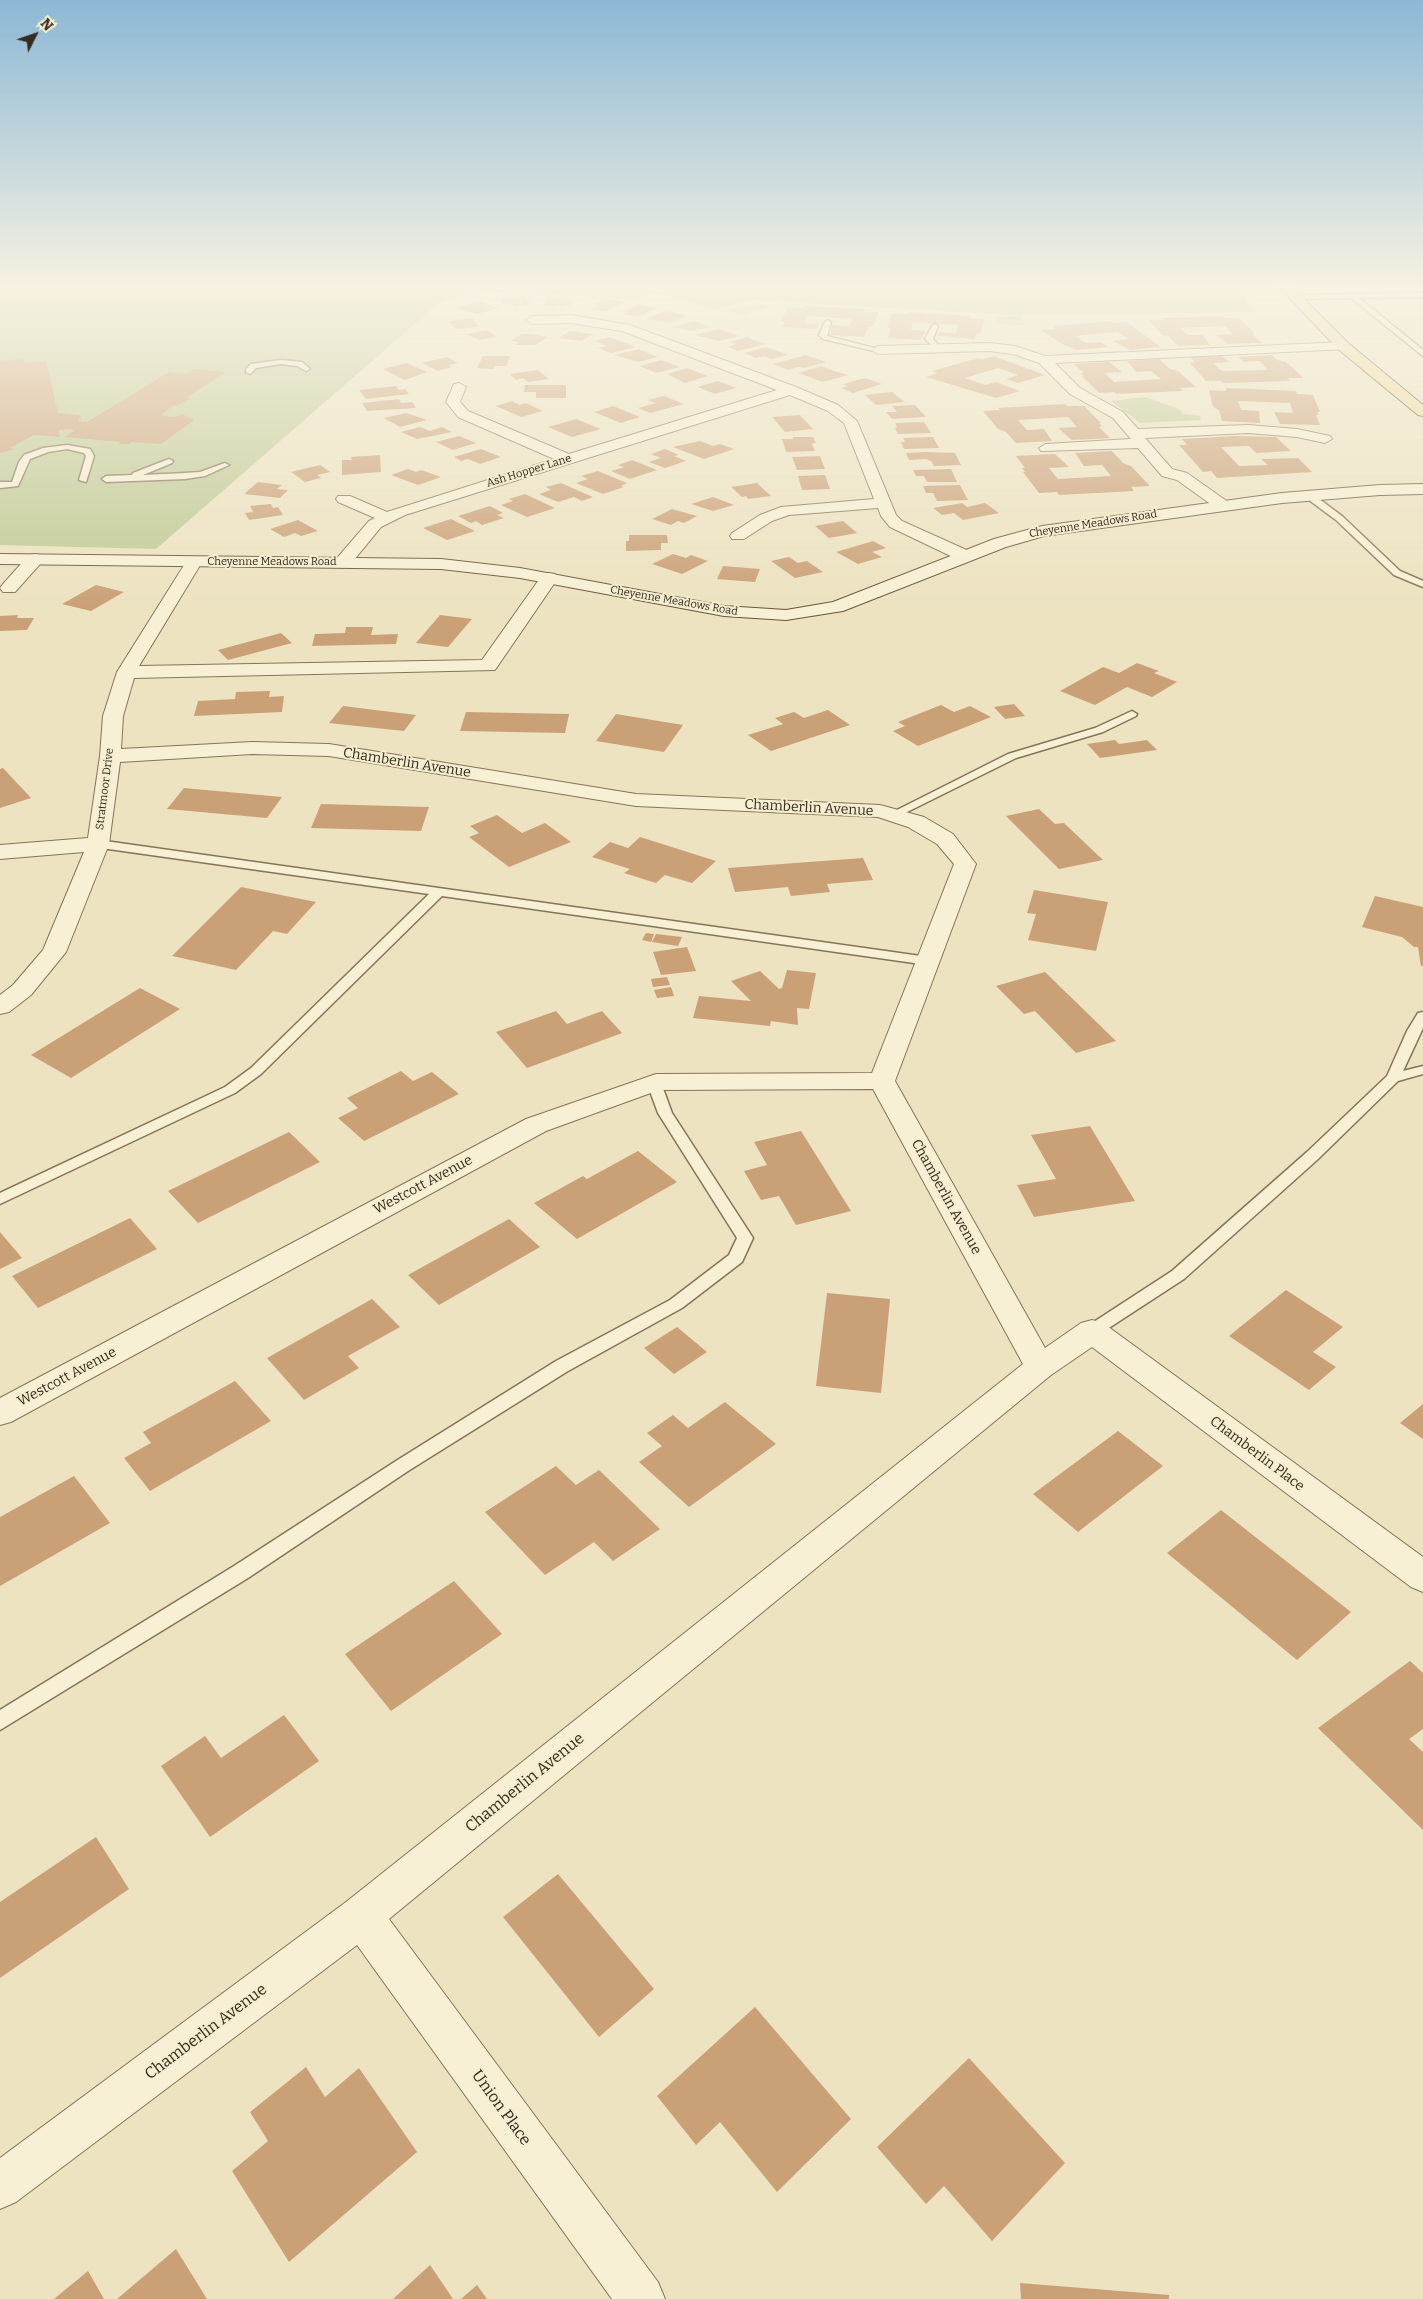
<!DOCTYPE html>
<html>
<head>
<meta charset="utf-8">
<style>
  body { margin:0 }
  #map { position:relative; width:1423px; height:2299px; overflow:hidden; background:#ede3c1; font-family:Bitter,serif }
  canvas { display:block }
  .north { position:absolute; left:10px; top:10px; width:50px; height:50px; -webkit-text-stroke:4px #f4edd0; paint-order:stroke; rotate:49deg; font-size:14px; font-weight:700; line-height:20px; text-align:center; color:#362b1d }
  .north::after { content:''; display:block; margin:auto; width:18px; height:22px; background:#362b1d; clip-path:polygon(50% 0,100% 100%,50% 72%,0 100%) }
</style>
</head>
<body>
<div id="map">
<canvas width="1423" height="2299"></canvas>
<div class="north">N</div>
</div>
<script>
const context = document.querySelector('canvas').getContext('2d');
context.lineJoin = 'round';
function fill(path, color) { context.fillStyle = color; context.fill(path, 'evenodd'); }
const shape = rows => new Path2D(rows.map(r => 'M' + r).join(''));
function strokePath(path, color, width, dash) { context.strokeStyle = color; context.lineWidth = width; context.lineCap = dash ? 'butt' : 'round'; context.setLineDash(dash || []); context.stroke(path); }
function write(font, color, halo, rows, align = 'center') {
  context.font = font + ' Bitter,serif'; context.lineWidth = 4; context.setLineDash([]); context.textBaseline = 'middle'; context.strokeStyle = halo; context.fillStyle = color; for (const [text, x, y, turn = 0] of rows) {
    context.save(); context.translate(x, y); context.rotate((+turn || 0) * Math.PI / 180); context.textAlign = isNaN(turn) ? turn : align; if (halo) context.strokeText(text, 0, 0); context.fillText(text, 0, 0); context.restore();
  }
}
const green = shape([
  [0,287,1236,287,1256,312,1007,315,752,300,713,310,684,300,656,293,632,299,490,292,460,296,439,303,156,549,0,545],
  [758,303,771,307,741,315,728,310],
  [995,316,1022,316,1025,325,997,324],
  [1145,397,1179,409,1184,414,1200,416,1201,420,1140,423,1111,401]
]);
const building = shape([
  [525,296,531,305,514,306,512,303,504,304,500,299],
  [547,298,572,299,570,306,545,306],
  [606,299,625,302,605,312,591,309,598,306,593,305],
  [478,301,499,308,477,314,456,308],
  [639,304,658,308,638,317,624,314,629,312,624,311],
  [805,306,865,309,864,312,879,312,873,326,868,328,864,337,830,335,832,325,849,326,852,319,808,316,804,323,819,324,817,329,782,327,785,323,781,321,788,307,804,308],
  [665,311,687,316,671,323,645,319],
  [909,312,970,316,970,318,984,319,981,332,976,334,975,339,938,336,939,332,956,333,958,325,913,322,911,330,926,331,920,340,888,338,891,329,887,327,892,313,908,314],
  [1223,316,1225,318,1239,318,1254,332,1252,332,1255,334,1253,335,1262,343,1228,344,1216,335,1233,334,1225,326,1180,328,1188,335,1203,335,1210,345,1178,346,1169,337,1162,335,1149,320,1164,320,1162,318],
  [472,318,479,327,455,329,450,321],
  [695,321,711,327,693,331,672,327],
  [1110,321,1113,323,1127,322,1161,347,1130,350,1113,341,1129,339,1117,332,1075,336,1086,343,1101,342,1108,347,1076,350,1062,344,1041,330,1056,329,1053,326],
  [719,329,739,336,719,341,695,335],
  [487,330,497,337,479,340,467,334],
  [570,331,593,334,582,341,559,338],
  [522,334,532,334,548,337,535,345,515,345,519,342,510,341],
  [610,337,635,347,611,353,598,348,607,346,595,341],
  [747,337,765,344,738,351,727,347,737,344,730,342],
  [767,347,788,355,772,359,764,356,756,358,744,353],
  [639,349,658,357,638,362,614,355],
  [806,355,826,362,804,368,799,367,788,370,773,364],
  [1272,355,1277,360,1286,362,1304,378,1287,378,1290,381,1224,383,1221,381,1206,381,1190,363,1195,362,1190,357,1222,356,1230,362,1213,363,1222,371,1268,370,1259,361,1244,362,1238,357],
  [483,356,510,356,506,366,495,366,494,369,477,368],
  [994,356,1045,375,1018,383,1006,379,1018,375,998,368,965,378,985,385,996,382,1020,391,996,398,926,377,938,373,932,371,978,358,983,359],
  [447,357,458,363,448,365,452,367,438,371,422,363],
  [24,359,24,363,46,361,58,413,80,415,81,418,78,421,87,422,169,372,186,374,194,369,226,372,186,398,191,398,177,406,174,405,161,415,170,417,184,415,193,419,193,421,161,444,131,442,131,444,118,444,121,442,65,437,74,431,71,429,59,430,60,437,34,435,10,448,15,449,0,453,0,361],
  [1159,359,1170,369,1178,371,1196,387,1180,388,1183,391,1117,394,1114,392,1099,393,1082,376,1084,376,1081,373,1084,373,1074,364,1109,362,1122,372,1105,373,1114,382,1161,379,1151,371,1136,372,1127,361],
  [661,360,680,367,656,373,640,366],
  [407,363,427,372,405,380,383,369],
  [821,366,837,372,849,375,823,382,798,373],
  [687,368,708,376,685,383,667,374],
  [538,370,549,379,528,382,523,378,516,380,510,374],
  [865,378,882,384,853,393,841,388,848,386,843,384],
  [718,381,736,388,715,394,698,387],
  [525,385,566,385,566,398,536,398,536,392,524,392],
  [396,386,399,390,405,389,409,394,366,399,359,390],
  [1226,388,1296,391,1297,394,1313,395,1320,412,1317,412,1319,415,1316,415,1320,425,1280,424,1274,412,1293,413,1290,403,1238,401,1241,410,1259,411,1260,423,1222,421,1219,410,1213,407,1209,390,1226,391],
  [892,392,905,402,876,405,865,395],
  [664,396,684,404,650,413,638,408,656,403,648,400],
  [399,399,401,403,412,402,416,408,367,411,362,403],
  [512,401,520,405,526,403,543,411,521,417,496,406],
  [1065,404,1068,406,1084,406,1101,423,1099,423,1102,426,1099,427,1110,438,1072,440,1058,428,1077,427,1068,417,1018,420,1027,430,1044,429,1052,441,1016,443,1006,432,998,429,983,411,1000,410,998,408],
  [915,405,926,417,892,419,886,412,897,412,892,406],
  [613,406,640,417,621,423,594,412],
  [406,413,427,420,400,427,384,418],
  [800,415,813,429,785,432,772,417],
  [576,419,601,429,572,437,548,427],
  [924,422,931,433,898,434,895,428,897,427,895,423],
  [420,427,430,431,442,427,452,432,417,439,401,432],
  [459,436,476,443,453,450,436,442],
  [1234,436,1276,437,1291,451,1256,453,1249,446,1221,447,1239,466,1268,465,1261,459,1298,458,1312,472,1217,478,1211,471,1203,472,1179,445,1187,445,1182,439],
  [793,437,813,437,816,443,812,444,815,451,786,452,782,439,793,439],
  [933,437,939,448,904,449,901,442,905,442,903,438],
  [700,441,713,446,720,444,734,449,704,459,673,447],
  [481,449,501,457,480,464,468,459,461,461,454,457],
  [665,449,679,455,674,456,686,461,665,468,649,462,661,458,651,454],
  [1112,451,1123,463,1131,466,1150,486,1131,487,1134,491,1059,495,1057,492,1039,493,1023,472,1025,472,1022,468,1025,468,1016,456,1055,454,1069,467,1049,468,1058,479,1111,476,1102,465,1084,466,1075,453],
  [925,452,955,453,961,465,934,466,931,461,926,459,909,460,906,453],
  [380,455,381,472,342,475,342,460,352,460,351,457],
  [820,456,825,469,797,470,792,457],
  [632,460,657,470,630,479,611,471,624,467,618,465],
  [320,465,330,472,317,475,321,478,305,482,291,472],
  [408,469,416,472,421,470,441,477,418,485,391,475],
  [951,469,957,482,927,482,924,476,916,476,913,470],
  [598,471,627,483,621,486,624,487,603,494,576,483,588,479,581,476],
  [825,475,830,489,802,490,798,476],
  [258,482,282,485,277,489,288,490,280,498,244,494],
  [561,483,593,497,582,501,574,497,558,502,539,494,551,490,546,487],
  [757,483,771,496,748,499,746,496,742,497,731,487],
  [960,485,968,500,937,501,933,493,926,493,923,486],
  [525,494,555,508,527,517,501,505,513,501,509,499],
  [713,497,734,505,713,511,691,504],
  [962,503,967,507,985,503,999,513,963,520,954,513,942,515,933,508],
  [271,504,273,508,278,507,283,515,249,520,245,513,253,512,250,506],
  [490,506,503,513,497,515,504,518,482,525,476,521,471,523,458,516],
  [672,509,697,516,684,523,678,521,671,525,652,519],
  [451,519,475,531,447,540,423,528],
  [298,520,318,531,301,536,295,533,284,537,270,529],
  [843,521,857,533,829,538,815,526],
  [629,535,667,535,668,543,661,543,661,550,626,551,626,541,629,541],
  [873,541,886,548,872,552,882,557,858,564,836,552],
  [673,554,686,558,691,555,708,561,682,574,652,564],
  [789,557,798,563,807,561,823,572,795,578,771,561],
  [723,566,760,569,755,582,717,579],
  [96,585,124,592,91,611,62,604],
  [18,615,17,618,34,618,27,630,0,631,0,616],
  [440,615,472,619,448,647,416,643],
  [346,627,373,627,371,635,398,634,396,644,312,646,315,634,345,633],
  [281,633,292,643,228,660,218,650],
  [1137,663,1159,671,1154,673,1177,682,1152,697,1127,687,1095,705,1060,691,1103,667,1119,673],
  [270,691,269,697,284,696,282,712,194,716,198,701,235,699,236,692],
  [1014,704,1025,716,1005,719,994,707],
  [941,705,954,712,970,706,991,717,918,746,893,731,905,726,898,722],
  [343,706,416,715,404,731,329,723],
  [828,710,850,725,771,751,748,735,783,724,775,718,794,712,804,718],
  [466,712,569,714,565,733,460,731],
  [616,714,683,725,664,752,596,741],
  [1115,740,1119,744,1147,740,1157,750,1100,758,1087,744],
  [3,768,31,798,0,808,0,769],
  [184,788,282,797,267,818,167,809],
  [321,804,429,807,421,831,311,828],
  [1039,809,1055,824,1064,823,1103,860,1059,869,1006,816],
  [497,815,522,833,545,823,571,842,509,867,469,837,479,833,470,826],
  [640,837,716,861,692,883,665,875,656,883,624,873,630,869,592,857,610,842,628,848],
  [863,858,873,880,827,884,830,892,791,896,788,887,735,892,728,868],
  [241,887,316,902,287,934,273,931,236,970,172,956],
  [1034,890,1108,902,1096,951,1028,940,1036,914,1027,913],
  [1375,896,1423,907,1423,966,1421,966,1418,947,1414,947,1402,937,1362,927],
  [646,933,654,934,651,942,642,940],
  [656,934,682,937,678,946,652,942],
  [687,947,696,971,661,975,653,952],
  [787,970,816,973,809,1009,797,1008,798,1025,771,1021,770,1026,693,1018,699,996,751,1001,731,981,760,971,779,989,782,988],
  [1045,972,1116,1041,1076,1053,1035,1011,1024,1014,996,986],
  [667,977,670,985,653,987,651,979],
  [671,987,674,996,657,998,654,990],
  [140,988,180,1009,71,1078,31,1055],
  [556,1011,567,1024,602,1011,622,1033,527,1068,496,1032],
  [401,1071,413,1081,432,1072,459,1094,364,1141,338,1118,358,1108,347,1098],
  [1090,1126,1135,1201,1034,1217,1017,1185,1056,1179,1031,1135],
  [801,1131,851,1211,796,1225,779,1196,761,1200,744,1171,767,1165,754,1142],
  [289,1132,320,1162,198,1223,168,1191],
  [638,1151,677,1182,577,1239,534,1203,583,1176,587,1179],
  [130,1218,157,1249,38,1308,12,1276],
  [509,1219,540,1247,439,1305,408,1275],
  [0,1232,22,1258,0,1269],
  [1286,1290,1343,1327,1313,1352,1336,1367,1309,1390,1229,1336],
  [827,1293,890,1299,881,1393,816,1386],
  [372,1299,400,1327,348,1356,359,1368,304,1400,267,1358],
  [677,1327,707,1352,674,1374,644,1348],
  [235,1381,271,1421,150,1491,124,1458,151,1443,143,1432],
  [725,1402,776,1444,689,1507,639,1462,662,1446,647,1433,673,1415,688,1428],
  [1423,1404,1423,1439,1400,1423],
  [1118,1431,1163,1466,1078,1532,1033,1494],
  [556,1466,576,1485,599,1470,660,1529,613,1561,594,1542,545,1575,485,1512],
  [74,1476,110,1523,0,1586,0,1517],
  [1221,1510,1351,1612,1297,1660,1167,1553],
  [454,1581,502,1634,391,1711,345,1654],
  [1410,1661,1423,1673,1423,1729,1409,1739,1423,1752,1423,1830,1318,1728],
  [284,1715,319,1761,210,1837,161,1766,205,1736,221,1758],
  [96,1837,129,1889,0,1978,0,1902],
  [558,1874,654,1989,599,2037,503,1917],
  [755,2007,851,2119,777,2192,720,2122,696,2145,657,2096],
  [969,2058,1065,2163,992,2241,944,2186,926,2204,877,2147],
  [306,2067,325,2097,359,2068,417,2152,289,2262,232,2171,268,2141,250,2112],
  [176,2249,207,2299,117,2299],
  [430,2265,453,2299,393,2299],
  [88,2271,104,2299,54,2299],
  [1020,2283,1169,2295,1169,2299,1021,2299],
  [477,2285,487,2299,461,2299]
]);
const service = shape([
  [1423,293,1423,297,1359,298,1423,350,1423,356,1351,298,1294,299,1291,297,1294,295,1423,293],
  [828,320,831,322,827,336,882,350,878,352,823,339,819,335,825,322,828,320],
  [935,324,938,326,933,339,940,347,936,349,925,339,932,326,935,324],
  [281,360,302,362,310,369,306,371,297,366,281,364,256,368,250,374,246,372,246,369,251,364,281,360],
  [67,445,90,449,94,456,86,482,79,480,86,456,84,453,67,449,48,452,30,459,18,486,0,488,0,482,12,482,19,462,24,455,43,448,67,445],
  [169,459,173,461,172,463,143,475,185,473,200,472,225,463,229,465,205,476,185,479,106,482,102,479,106,476,132,475,133,473,169,459],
  [1305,493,1311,493,1342,516,1400,571,1423,581,1423,587,1394,575,1336,520,1305,497,1305,493],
  [1132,711,1137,714,1136,716,1103,732,1016,758,897,817,893,819,887,815,1008,754,1095,728,1132,711],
  [98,840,928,957,935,961,928,965,442,896,261,1074,235,1093,0,1204,0,1193,225,1087,251,1068,429,894,94,847,92,844,98,840],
  [1423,1012,1423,1028,1403,1071,1423,1066,1423,1074,1398,1081,1317,1160,1184,1279,1098,1335,1092,1337,1086,1335,1084,1331,1086,1327,1172,1271,1307,1152,1387,1076,1407,1031,1418,1013,1423,1012],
  [654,1078,661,1083,672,1113,753,1238,742,1262,682,1308,568,1371,408,1471,248,1578,0,1730,0,1710,234,1566,396,1461,556,1361,670,1300,729,1255,737,1238,658,1113,647,1083,654,1078]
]);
const minor = shape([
  [571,315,630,325,796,387,838,405,857,421,896,515,902,521,971,552,973,556,971,560,965,561,959,560,890,527,881,516,878,508,789,515,772,521,744,539,732,539,730,536,732,533,760,515,781,507,874,499,844,423,828,411,790,395,405,515,381,527,349,566,337,566,335,562,337,558,369,521,375,518,338,502,336,499,338,496,350,496,387,512,554,459,458,417,446,402,454,384,459,383,466,387,460,402,468,411,569,454,777,390,622,331,571,323,532,324,526,320,532,316,571,315],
  [1343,342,1348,343,1350,346,1348,349,1055,363,1080,388,1123,412,1138,429,1248,425,1297,429,1330,436,1332,439,1325,443,1297,437,1248,433,1145,438,1172,469,1187,473,1228,502,1230,505,1228,508,1222,510,1216,508,1177,480,1162,476,1138,448,1041,451,1039,448,1046,444,1131,439,1113,418,1070,394,1039,363,1013,354,989,351,878,354,871,350,878,346,989,343,1015,346,1045,356,1343,342],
  [35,554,41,555,43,559,41,563,15,592,3,592,0,588,3,584,29,555,35,554],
  [194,557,200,558,202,562,139,666,482,660,543,574,549,573,555,574,558,578,495,670,134,678,123,716,121,749,252,742,329,744,636,794,880,805,924,817,953,834,976,864,895,1081,1045,1348,1081,1323,1092,1320,1103,1323,1423,1557,1423,1592,1411,1587,1092,1347,1051,1375,389,1919,658,2282,665,2299,612,2299,357,1945,16,2202,0,2209,0,2158,346,1902,1023,1364,873,1089,659,1090,546,1131,11,1422,0,1425,0,1398,526,1119,656,1074,872,1073,954,864,937,844,908,827,878,817,636,806,329,756,252,754,120,762,109,844,66,952,31,995,9,1012,0,1014,0,995,13,985,43,950,84,852,0,859,0,845,88,838,100,756,103,716,117,672,186,562,188,558,194,557]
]);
const secondary = shape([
  [1423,484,1423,494,1380,495,1282,503,1044,536,1006,547,843,611,786,620,724,616,520,578,441,569,0,564,0,554,441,559,520,568,724,606,786,610,833,602,994,539,1042,526,1282,493,1380,485,1423,484]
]);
const primary = shape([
  [1279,287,1292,287,1348,343,1423,405,1423,416,1418,415,1338,349,1279,287]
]);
const farStreetnames = [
  ["Ash Hopper Lane",529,471,-17],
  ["Cheyenne Meadows Road",1093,524,-9],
  ["Cheyenne Meadows Road",272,562],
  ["Cheyenne Meadows Road",674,601,10],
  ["Stratmoor Drive",105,789,-83]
];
const streetNames = [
  ["Chamberlin Avenue",407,763,9],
  ["Chamberlin Avenue",809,808,3],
  ["Westcott Avenue",423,1185,-28],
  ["Chamberlin Avenue",946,1197,61],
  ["Westcott Avenue",67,1377,-28],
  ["Chamberlin Place",1257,1454,37]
];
const nearStreetnames = [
  ["Chamberlin Avenue",525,1783,-39],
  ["Chamberlin Avenue",206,2032,-37],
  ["Union Place",501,2108,54]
];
fill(green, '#c0ca95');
fill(building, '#caa077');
strokePath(service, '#867459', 3);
strokePath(minor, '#867459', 2);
strokePath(secondary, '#67553c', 2);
strokePath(primary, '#53422d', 2);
fill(service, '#f8f0d4');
fill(minor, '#f8f0d4');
fill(secondary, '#f8f0d4');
fill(primary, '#f0db99');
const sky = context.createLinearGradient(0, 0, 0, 609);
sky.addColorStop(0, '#8cb8d5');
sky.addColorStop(0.47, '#f7f2e3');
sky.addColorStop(1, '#f7f2e300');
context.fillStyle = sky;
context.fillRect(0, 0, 1423, 609);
write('11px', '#362b1d', '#f4edd0', farStreetnames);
write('14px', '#362b1d', '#f4edd0', streetNames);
write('16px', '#362b1d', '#f4edd0', nearStreetnames);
</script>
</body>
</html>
